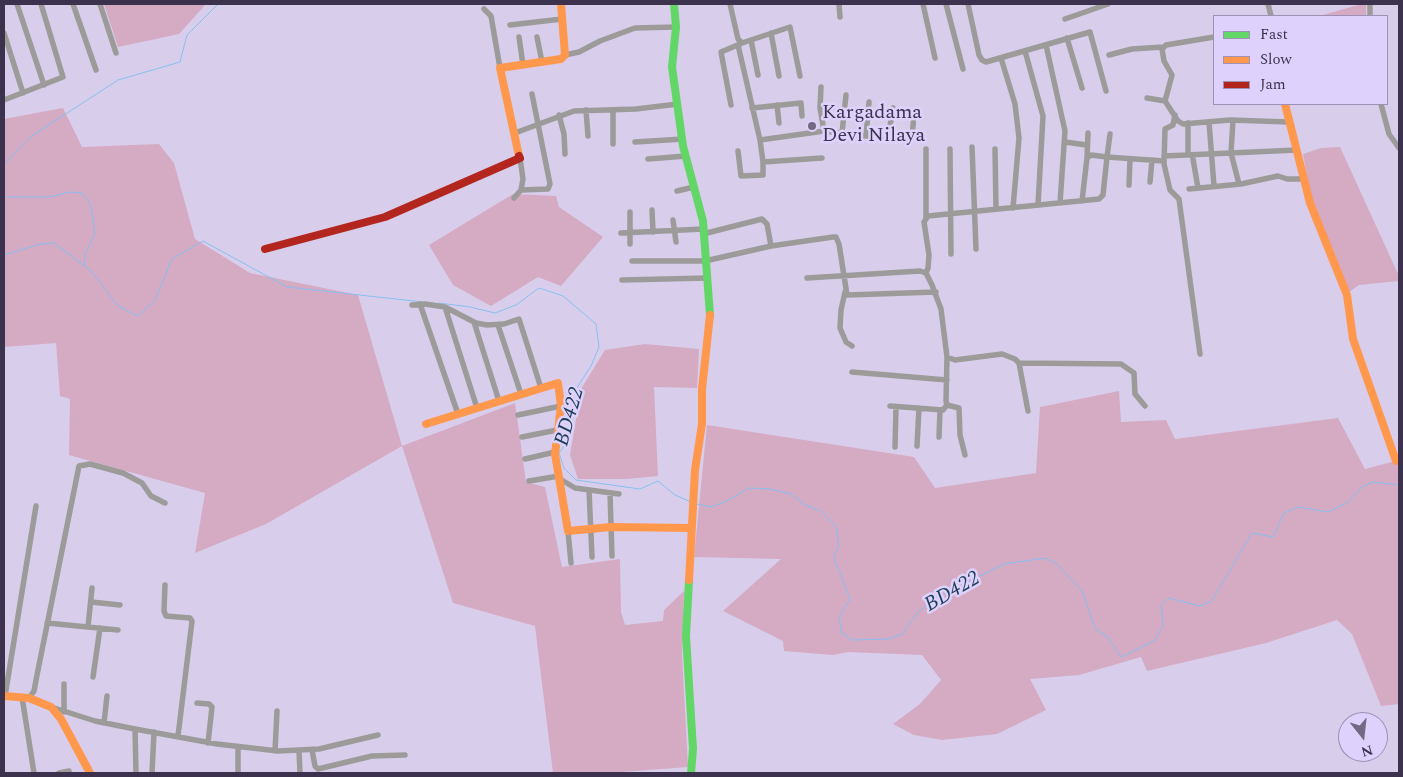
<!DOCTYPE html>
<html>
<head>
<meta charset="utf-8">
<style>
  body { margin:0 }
  #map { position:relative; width:1403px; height:777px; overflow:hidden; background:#d8ceec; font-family:Spectral,serif }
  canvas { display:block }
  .frame { position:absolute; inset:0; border:5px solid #3c324e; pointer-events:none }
  .legend { position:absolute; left:1213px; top:15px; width:175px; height:90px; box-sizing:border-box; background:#ded1fc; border:1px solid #9d91b6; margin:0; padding:6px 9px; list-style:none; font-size:15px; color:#3c324e }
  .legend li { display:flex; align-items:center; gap:10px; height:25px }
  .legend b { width:25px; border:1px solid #9d91b6 }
  .north { position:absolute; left:1338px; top:712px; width:50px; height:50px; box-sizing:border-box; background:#ded1fc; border:1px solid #9d91b6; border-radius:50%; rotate:164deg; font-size:14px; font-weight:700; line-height:20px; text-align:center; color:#3c324e }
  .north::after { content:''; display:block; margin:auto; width:18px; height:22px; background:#736985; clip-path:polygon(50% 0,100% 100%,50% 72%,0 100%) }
</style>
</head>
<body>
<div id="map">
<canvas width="1403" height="777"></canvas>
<div class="frame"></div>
<ul class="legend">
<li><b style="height:6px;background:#63d668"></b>Fast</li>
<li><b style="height:6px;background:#ff974d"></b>Slow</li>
<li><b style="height:6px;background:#b3261e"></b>Jam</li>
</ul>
<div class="north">N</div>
</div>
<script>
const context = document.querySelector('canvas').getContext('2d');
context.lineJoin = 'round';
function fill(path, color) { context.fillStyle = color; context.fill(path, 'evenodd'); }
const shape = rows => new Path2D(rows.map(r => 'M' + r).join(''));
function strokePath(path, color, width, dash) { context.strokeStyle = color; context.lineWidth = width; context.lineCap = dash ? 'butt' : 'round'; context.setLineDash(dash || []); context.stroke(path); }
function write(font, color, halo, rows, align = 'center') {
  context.font = font + ' Spectral,serif'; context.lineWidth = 5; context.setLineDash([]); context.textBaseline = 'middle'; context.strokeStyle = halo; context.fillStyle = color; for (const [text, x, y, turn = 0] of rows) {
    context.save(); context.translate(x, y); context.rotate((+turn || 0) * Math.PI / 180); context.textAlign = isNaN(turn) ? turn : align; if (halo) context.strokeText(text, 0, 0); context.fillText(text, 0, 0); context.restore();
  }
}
const green = shape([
  [104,4,206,4,179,34,118,47],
  [1362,4,1366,4,1366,16,1319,16],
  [63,108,82,147,159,144,174,163,195,239,250,273,358,295,402,446,515,403,526,482,545,487,562,567,620,559,621,612,625,625,663,621,664,610,684,591,682,654,688,767,608,773,553,773,535,626,453,603,402,446,266,524,195,553,205,493,69,455,70,399,60,396,56,343,4,347,4,119],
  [1340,147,1399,276,1399,281,1359,285,1349,292,1312,204,1303,154,1321,148],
  [513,194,556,196,559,207,603,237,561,286,538,277,491,306,453,285,429,245],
  [645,344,699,349,697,388,654,387,658,476,627,479,578,479,570,455,581,389,605,350],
  [1119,391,1121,422,1166,420,1175,439,1338,418,1365,469,1399,460,1399,704,1381,706,1352,634,1337,620,1266,643,1147,671,1141,657,1079,675,1030,679,1046,710,997,734,942,740,914,735,893,724,920,704,941,680,922,655,848,652,833,655,784,651,783,641,723,611,781,559,694,557,707,425,914,457,935,488,1036,473,1040,407]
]);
const stream = shape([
  [4,164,30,137,118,80,180,62,187,35,218,4],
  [4,197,50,197,70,192,82,193,87,198,91,208,95,233,85,255,84,265],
  [4,255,40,244,54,243,91,271,118,306,138,316,155,300,172,259,203,241,287,287,423,302],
  [439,303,470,307,495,313,516,305,539,288,563,296,596,324,599,347,591,366,578,386,570,437,559,453,564,468,576,480,640,489,658,481,675,495,691,502],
  [697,504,711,507,727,501,749,488,770,489,791,494,805,505,821,511,836,526,839,545,834,558,850,599,839,617,842,633,852,640,889,639,902,634,917,613,936,598,1004,564,1045,558,1056,563,1082,591,1096,630,1108,637,1121,657,1155,640,1163,625,1161,605,1169,598,1199,606,1211,602,1252,533,1273,537,1284,513,1298,507,1328,512,1347,503,1362,487,1373,482,1399,485]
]);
const street = shape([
  [17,4,44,85],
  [73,4,96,70],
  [100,4,116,53],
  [730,4,738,39,742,43,790,27,800,76],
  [839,4,840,17],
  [923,4,935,58],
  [946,4,963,69],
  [968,4,979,55,982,60,986,62,1090,32,1106,91],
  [1268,4,1271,16],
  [1370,4,1370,16],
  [484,9,491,16,500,68],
  [1065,19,1108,4],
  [510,25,562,19],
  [4,33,23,93],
  [771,33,779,76],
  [519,37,523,65],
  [537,37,542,62],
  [1214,37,1166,45,1162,49,1164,61,1172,75,1165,101,1178,121,1183,124,1230,120,1289,122],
  [1067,38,1082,88],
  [751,40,758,75],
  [738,45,760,140,824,131,908,141,912,138,914,114],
  [1046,45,1065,131,1060,203],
  [1025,51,1043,116,1038,205],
  [565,55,579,52,600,41,635,28,676,27],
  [1109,55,1132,49,1163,47],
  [1001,58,1015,104,1019,138,1013,208],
  [821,87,820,108,824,131],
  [1147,98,1165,101],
  [4,100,63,77,41,4],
  [1381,104,1389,134,1399,148],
  [731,105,721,52,740,44],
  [777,105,779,123],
  [752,108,801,103,802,116],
  [586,110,588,136],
  [613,110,613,144],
  [559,115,564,134,565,154],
  [1175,115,1173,125,1165,129,1164,164,1170,190,1179,199,1200,354],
  [1233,120,1231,153,1239,184],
  [1209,122,1214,186],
  [1188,123,1188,155],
  [515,133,574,111,636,109,678,104],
  [842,133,846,95],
  [866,136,869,102],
  [888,138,893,108],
  [760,140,763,162,822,158],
  [635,142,683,139],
  [1065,142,1087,145],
  [972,147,976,249],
  [950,149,951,254],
  [995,149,996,209],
  [738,151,741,176,763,175,763,162],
  [1164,156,1297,150],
  [1087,158,1088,133],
  [648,159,686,156],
  [1193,159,1198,188],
  [1150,182,1152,160],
  [1129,185,1130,159],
  [1189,189,1241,184,1278,176,1287,179,1305,179],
  [521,190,548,189,550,184,532,94],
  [677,191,694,187],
  [514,198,521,190,523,179,520,158],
  [1082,201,1087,158,1091,155,1107,157,1110,134],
  [652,210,653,232],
  [630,212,630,244],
  [926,219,926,149],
  [673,220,676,242],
  [621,233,703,229],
  [703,234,762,219,767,224,771,246],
  [632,261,705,261,771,246,833,237,836,237,839,244,847,295,936,292],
  [926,273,928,268,929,255,924,222,928,216,1099,199,1103,195,1107,157,1164,161],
  [807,278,920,271,926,273,932,285,941,309,947,357,946,401,947,405,959,408,960,435,965,455],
  [622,280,707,278],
  [845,292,841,310,840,328,846,342,852,346],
  [420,304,458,414],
  [412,305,425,304,445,307,476,323,487,325,504,324,519,319,541,388],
  [445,307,477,408],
  [474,322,499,401],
  [498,325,521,394],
  [947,357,955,360,1002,354,1015,359,1019,363,1028,411],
  [1019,363,1121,364,1134,373,1135,394,1145,406],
  [852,372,947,380],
  [890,406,943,410,947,405],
  [518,415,561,406],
  [522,437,557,430],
  [939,437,940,410],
  [917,446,919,408],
  [895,447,896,407],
  [525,459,555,452],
  [560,479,575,488,619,494],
  [529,481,559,476],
  [589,490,592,557],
  [610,493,612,556],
  [568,531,571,563],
  [165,585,164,611,166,616,190,618,192,621,178,736],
  [91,602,120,605],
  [47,623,118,630],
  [88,627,92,588],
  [93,677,100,628],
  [5,696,36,506],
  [22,697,34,773],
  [29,698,34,691,37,675,79,466,90,464,123,473,142,483,151,496,165,503],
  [197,703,209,704,212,707,208,743],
  [51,707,95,721,135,729,217,744,278,751,319,749,378,735],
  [64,712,64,684],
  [104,723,107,696],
  [135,729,136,773],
  [312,750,315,766,318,769,372,756,405,755],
  [275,751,277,711],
  [299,751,300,773],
  [59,773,69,771],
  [152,773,154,732],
  [238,773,238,747]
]);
const fast = shape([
  [674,4,676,27,672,67,683,146,703,221,710,315],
  [689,580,686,636,693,749,691,773]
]);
const slow = shape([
  [1285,104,1310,203,1347,295,1353,339,1396,461],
  [519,156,500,68,561,59,565,55,561,4],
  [426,424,558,383,561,406,555,454,568,531,611,527,692,528],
  [689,580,695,470,702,424,702,389,710,315],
  [4,696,29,698,51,707,61,719,90,773]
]);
const jam = shape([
  [265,249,385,217,520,158,519,156]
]);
const markers = [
  [812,126,5,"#736985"]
];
const poiNames = [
  ["Kargadama",822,114],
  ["Devi Nilaya",822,137]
];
const waterNames = [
  ["BD422",571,417,-74],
  ["BD422",953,593,-30]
];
fill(green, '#d5aac3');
strokePath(stream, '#88bfef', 1);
strokePath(street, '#9c9b9a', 5.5);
strokePath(fast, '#63d668', 8);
strokePath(slow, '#ff974d', 8);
strokePath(jam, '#b3261e', 8);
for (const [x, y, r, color] of markers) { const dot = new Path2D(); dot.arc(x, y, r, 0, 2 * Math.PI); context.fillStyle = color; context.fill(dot); strokePath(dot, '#ded1fc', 2); }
write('20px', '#3c324e', '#ded1fc', poiNames, 'left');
write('italic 21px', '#1a3e55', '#ded1fc', waterNames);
</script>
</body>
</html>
